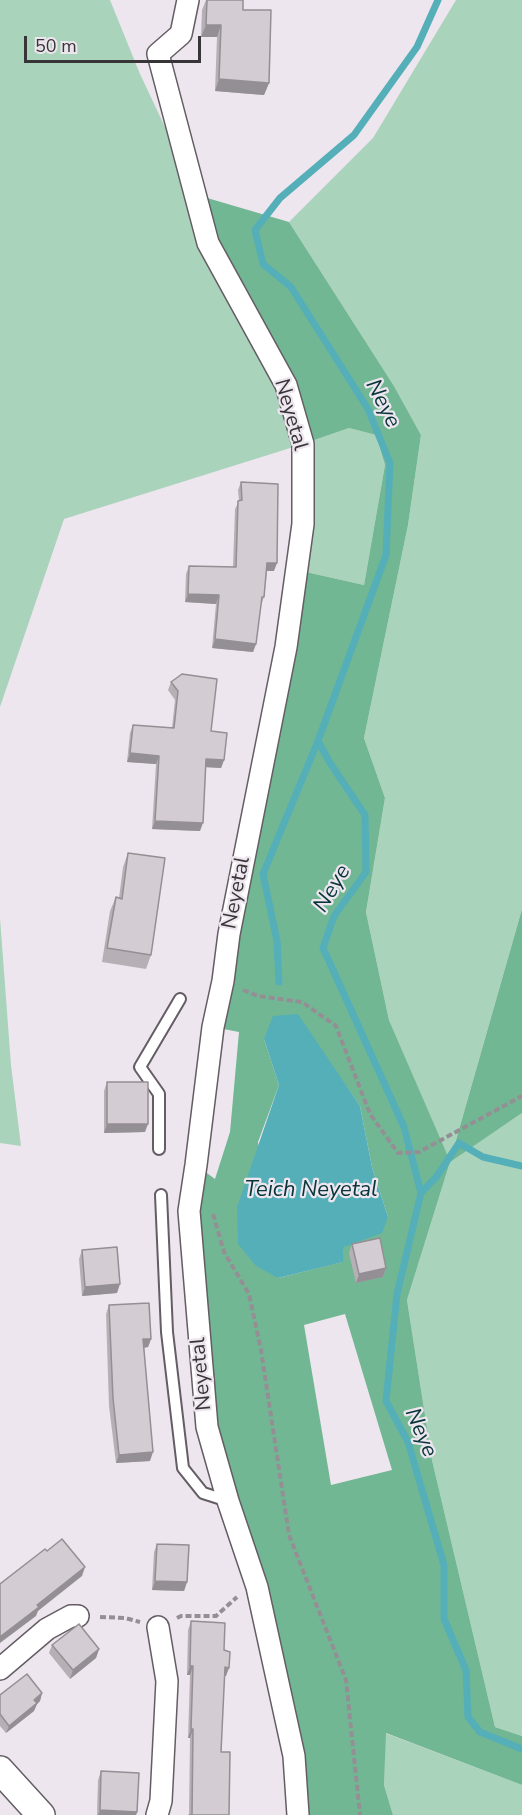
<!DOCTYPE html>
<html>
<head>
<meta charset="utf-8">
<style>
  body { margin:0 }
  #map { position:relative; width:522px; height:1815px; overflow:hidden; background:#eee6ee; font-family:"Nunito Sans",sans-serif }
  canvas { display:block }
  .scale { position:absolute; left:24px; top:36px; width:177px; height:27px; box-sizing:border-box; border:3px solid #383538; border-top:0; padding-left:8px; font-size:18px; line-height:21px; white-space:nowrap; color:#383538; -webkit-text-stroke:4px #eee6ee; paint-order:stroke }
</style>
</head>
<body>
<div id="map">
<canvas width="522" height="1815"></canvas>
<div class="scale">50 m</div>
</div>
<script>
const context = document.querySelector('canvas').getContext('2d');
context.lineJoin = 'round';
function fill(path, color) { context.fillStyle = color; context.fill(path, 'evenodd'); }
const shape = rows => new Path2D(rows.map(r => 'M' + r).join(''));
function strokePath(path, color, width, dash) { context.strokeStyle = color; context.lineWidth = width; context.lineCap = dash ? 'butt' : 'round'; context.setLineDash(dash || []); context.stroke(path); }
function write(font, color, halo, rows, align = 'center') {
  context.font = font + ' "Nunito Sans",sans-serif'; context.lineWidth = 4.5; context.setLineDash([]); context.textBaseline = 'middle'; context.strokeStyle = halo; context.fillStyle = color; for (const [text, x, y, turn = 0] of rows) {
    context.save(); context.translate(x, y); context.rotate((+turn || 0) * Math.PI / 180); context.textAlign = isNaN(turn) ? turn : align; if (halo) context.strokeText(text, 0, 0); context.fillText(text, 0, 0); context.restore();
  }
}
const green = shape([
  [0,0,110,0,140,74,197,195,303,444,349,428,376,435,385,465,364,585,297,570,303,444,64,519,0,707],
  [456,0,522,0,522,909,450,1161,522,1113,522,1736,495,1727,432,1460,407,1300,450,1162,389,1020,366,912,385,798,364,738,408,525,421,435,394,386,289,222,373,138],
  [0,918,11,1065,21,1146,0,1143],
  [385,1733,522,1785,522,1815,393,1815,384,1785]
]);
const forest = shape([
  [197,195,289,222,394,386,421,435,408,525,364,738,385,798,366,912,389,1020,450,1161,522,909,522,1113,450,1162,407,1300,432,1460,495,1727,522,1736,522,1785,386,1733,384,1785,393,1815,298,1815,294,1756,207,1427,196,1165,215,1179,230,1132,239,1032,213,1027,297,570,364,585,385,465,376,435,349,428,303,444],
  [264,1039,337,1073,360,1106,372,1167,388,1217,344,1247,342,1262,278,1278,258,1142,279,1085],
  [345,1314,392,1470,331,1485,304,1325]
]);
const water = shape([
  [298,1014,360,1106,372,1167,388,1217,382,1233,344,1247,343,1262,278,1278,256,1266,238,1244,237,1207,279,1085,264,1039,273,1016]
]);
const stream = shape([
  [438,0,417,47,354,135,280,198,255,230,263,264,291,287,368,409,390,463,386,555,318,741,330,763,365,815,366,872,334,916,323,948,404,1127,421,1193,397,1294,386,1401,408,1442,444,1565,444,1619,466,1670,468,1717,480,1732,522,1749],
  [279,982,277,941,263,874,318,741],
  [421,1193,437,1176,459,1143,483,1157,522,1166]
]);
const path = shape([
  [243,990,258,996,302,1002,336,1026,370,1114,398,1153,419,1152,522,1096],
  [213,1214,224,1252,249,1294,261,1350,289,1535,346,1680,360,1815],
  [100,1617,125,1618,140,1622],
  [177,1618,181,1616,216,1616,237,1597]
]);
const service = shape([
  [159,1149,159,1094,140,1067,180,999],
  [161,1195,167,1332,183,1468,203,1493,228,1501]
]);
const minor = shape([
  [188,0,181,34,158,54,208,243,286,385,303,444,303,524,286,647,229,934,223,981,213,1027,196,1165,189,1211,207,1427,228,1501,257,1587,294,1756,298,1815],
  [0,1669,47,1629,71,1616,78,1616],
  [157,1815,161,1801,167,1681,158,1627]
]);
const tertiary = shape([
  [0,1770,41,1815]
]);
const wall = shape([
  [206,0,243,0,243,10,269,83,264,95,215,91,217,37,201,37,202,10],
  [241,482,274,571,267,571,264,597,261,605,256,644,253,652,212,648,216,604,185,602,186,574,189,566,233,567,235,509,239,501,238,490],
  [171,682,211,731,224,760,221,768,206,767,200,831,152,829,156,764,127,762,130,733,133,725,172,728,175,700,168,690],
  [128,853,151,955,146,969,102,962,110,911,116,897,119,898,123,867],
  [107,1082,145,1132,104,1133,104,1091],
  [352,1244,386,1268,383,1277,356,1283,349,1253],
  [82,1250,117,1293,82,1296,79,1259],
  [109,1305,151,1339,148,1347,144,1348,150,1461,116,1463,109,1406,106,1314],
  [157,1544,187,1582,184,1591,152,1590,154,1552],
  [191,1621,224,1650,226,1676,224,1676,221,1752,229,1815,189,1815,190,1738,188,1738,190,1675,187,1675,188,1630],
  [52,1645,99,1649,96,1658,70,1679,49,1653],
  [42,1693,40,1701,37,1704,34,1711,6,1733,0,1726,0,1695],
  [101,1771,137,1812,136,1815,97,1815,98,1780]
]);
const shadedWall = shape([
  [206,25,221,25,217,37,201,37],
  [219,79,269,83,264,95,215,91],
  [267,563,277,563,274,571,264,571],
  [188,594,219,595,216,604,185,602],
  [215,639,256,644,253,652,212,648],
  [130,753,159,756,156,764,127,762],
  [206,759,224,760,221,768,203,767],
  [155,821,203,823,200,831,152,829],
  [107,1124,148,1124,145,1132,104,1133],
  [386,1268,383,1277,356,1283,359,1274],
  [120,1284,117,1293,82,1296,85,1287],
  [143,1339,151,1339,148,1347,140,1348],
  [153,1452,150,1461,116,1463,119,1455],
  [85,1567,82,1576,38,1611,36,1616,0,1643,0,1637,37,1605],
  [155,1581,187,1582,184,1591,152,1590],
  [99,1649,96,1658,70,1679,73,1670],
  [190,1666,193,1666,190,1675,187,1675],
  [225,1667,229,1668,226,1676,221,1676],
  [42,1693,40,1701,37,1704,34,1711,6,1733,9,1726,34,1700],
  [191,1729,193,1729,190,1738,188,1738],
  [100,1810,137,1812,136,1815,98,1815]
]);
const building = shape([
  [207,0,243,0,243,10,271,10,269,83,219,79,221,25,206,25,207,0],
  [241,482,278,484,277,563,267,563,264,597,262,597,256,644,215,639,219,595,188,594,189,566,236,567,238,501,242,500,241,482],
  [182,674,217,679,211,731,227,733,224,760,206,759,203,823,155,821,159,756,130,753,133,725,174,728,178,691,171,682,182,674],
  [128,853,165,858,151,955,107,948,116,897,122,899,128,853],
  [107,1082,148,1082,148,1124,107,1124,107,1082],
  [380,1238,386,1268,359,1274,352,1244,380,1238],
  [117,1247,120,1284,85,1287,82,1250,117,1247],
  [149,1303,151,1339,143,1339,153,1452,119,1455,113,1398,109,1305,149,1303],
  [62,1539,85,1567,37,1605,39,1607,0,1637,0,1584,45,1549,47,1551,62,1539],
  [157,1544,189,1545,187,1582,155,1581,157,1544],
  [191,1621,225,1623,224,1650,230,1652,229,1668,225,1667,221,1752,230,1752,229,1815,189,1815,192,1815,193,1729,191,1729,193,1666,190,1666,191,1621],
  [79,1624,99,1649,73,1670,52,1645,79,1624],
  [27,1674,42,1693,34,1700,37,1703,9,1726,0,1714,0,1695,27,1674],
  [101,1771,139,1773,137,1812,100,1810,101,1771]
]);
const streetNames = [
  ["Neyetal",290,415,74],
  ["Neyetal",237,893,-79],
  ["Neyetal",202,1374,-95]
];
const waterNames = [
  ["Neye",382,404,63],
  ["Neye",333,889,-59],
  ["Teich Neyetal",311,1191],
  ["Neye",420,1433,67]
];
fill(green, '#aad3bc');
fill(forest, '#72b793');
fill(water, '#54afb9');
strokePath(stream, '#54afb9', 7);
strokePath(service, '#645d64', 14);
strokePath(minor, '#645d64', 24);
strokePath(tertiary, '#645d64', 30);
strokePath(path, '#948f94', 4, [6, 3]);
strokePath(service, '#fff', 10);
strokePath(minor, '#fff', 21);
strokePath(tertiary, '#fff', 27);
fill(wall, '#b6afb5');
fill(shadedWall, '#948f94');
fill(building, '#d4ccd3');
strokePath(building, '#948f94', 1.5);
write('21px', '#383538', '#eee6ee', streetNames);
write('italic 22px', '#073539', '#eee6ee', waterNames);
</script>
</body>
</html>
